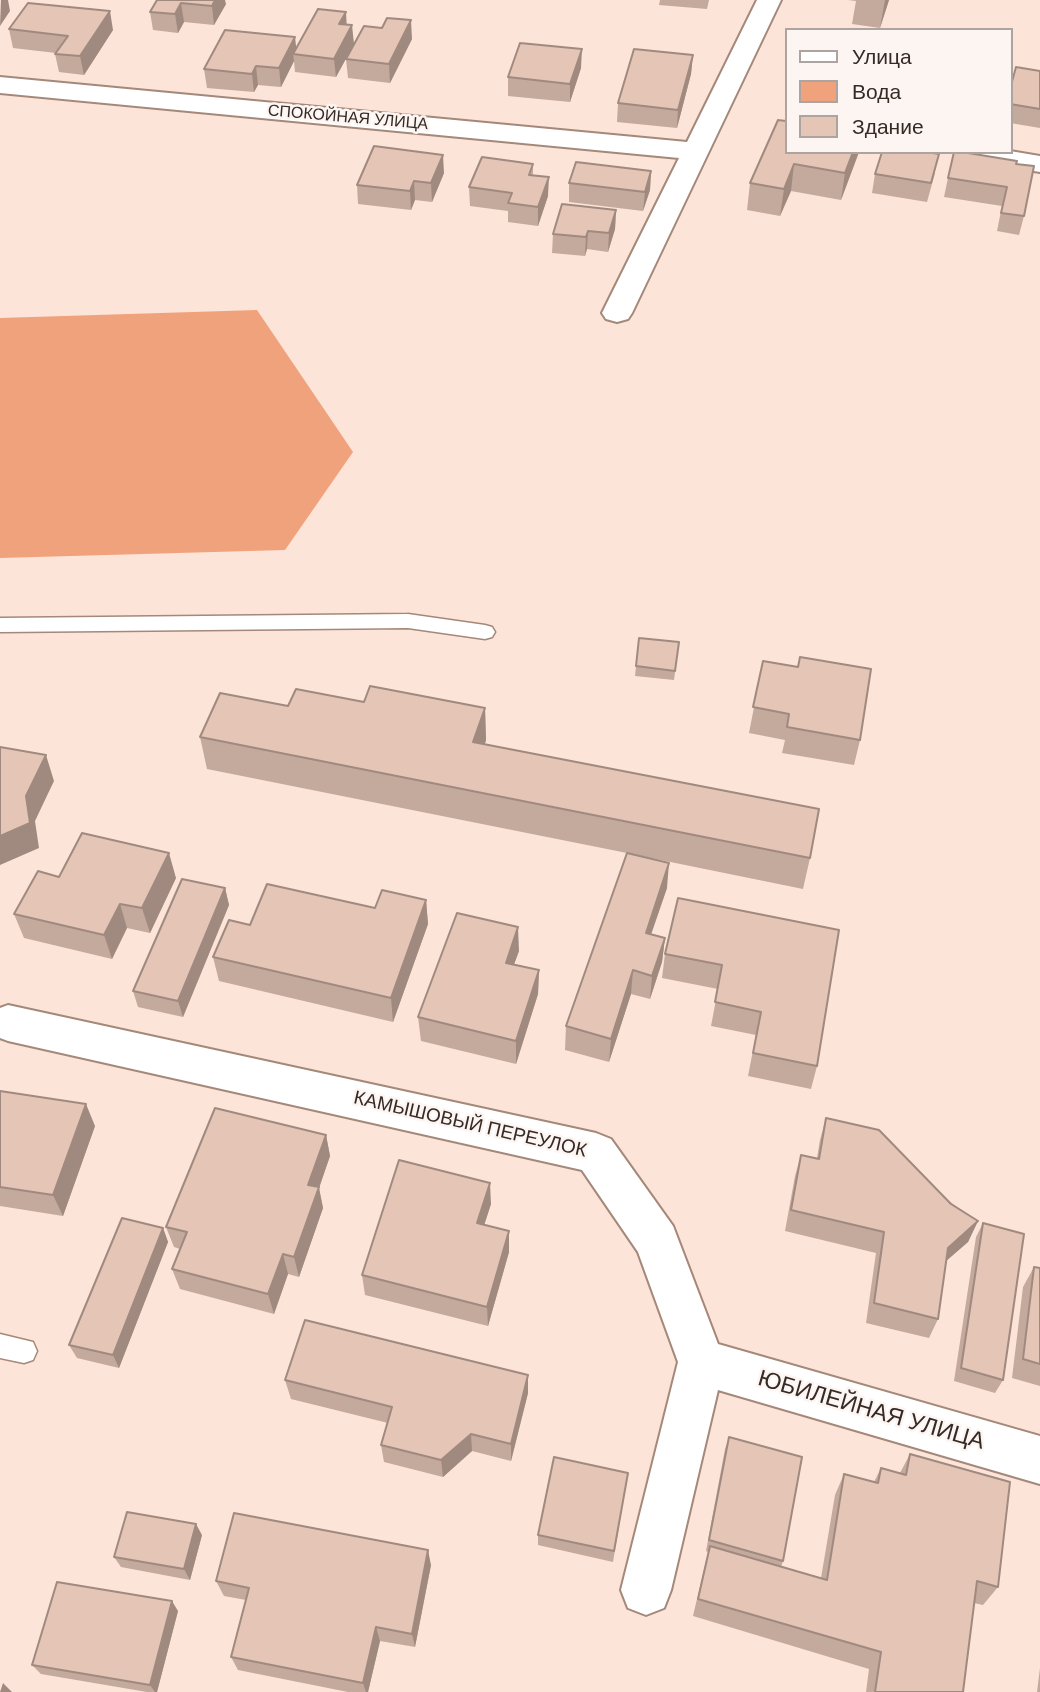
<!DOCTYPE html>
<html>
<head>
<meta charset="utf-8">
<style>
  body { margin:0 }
  #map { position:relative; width:1040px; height:1692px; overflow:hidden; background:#fde4d8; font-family:"DM Sans",sans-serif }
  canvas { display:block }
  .legend { position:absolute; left:785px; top:28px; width:228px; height:126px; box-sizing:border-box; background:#fcf5f2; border:2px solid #ada4a0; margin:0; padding:9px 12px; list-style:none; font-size:21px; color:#362a25 }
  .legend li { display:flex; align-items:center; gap:14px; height:35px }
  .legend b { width:35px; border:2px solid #ada4a0 }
</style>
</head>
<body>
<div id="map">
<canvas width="1040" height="1692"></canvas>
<ul class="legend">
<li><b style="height:9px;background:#fff"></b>Улица</li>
<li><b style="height:19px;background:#f0a27c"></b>Вода</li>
<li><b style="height:19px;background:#e4c5b6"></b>Здание</li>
</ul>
</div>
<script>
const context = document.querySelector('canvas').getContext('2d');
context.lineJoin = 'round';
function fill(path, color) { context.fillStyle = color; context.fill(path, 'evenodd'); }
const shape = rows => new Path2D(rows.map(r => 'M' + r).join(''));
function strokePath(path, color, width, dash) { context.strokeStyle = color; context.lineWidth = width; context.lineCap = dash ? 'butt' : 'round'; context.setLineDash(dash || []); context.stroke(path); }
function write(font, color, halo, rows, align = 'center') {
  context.font = font + ' "DM Sans",sans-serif'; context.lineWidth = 5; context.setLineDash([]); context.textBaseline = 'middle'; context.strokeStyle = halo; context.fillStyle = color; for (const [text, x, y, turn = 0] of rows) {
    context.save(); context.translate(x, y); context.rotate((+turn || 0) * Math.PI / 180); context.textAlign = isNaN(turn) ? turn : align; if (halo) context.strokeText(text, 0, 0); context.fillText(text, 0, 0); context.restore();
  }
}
const water = shape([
  [257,310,353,452,285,550,0,558,0,318]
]);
const lane = shape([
  [408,614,485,625,492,627,495,632,492,637,485,639,408,628,0,632,0,618,408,614],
  [0,1334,33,1342,37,1351,33,1360,24,1363,0,1358,0,1334]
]);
const street = shape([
  [757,0,781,0,632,313,628,319,617,322,606,319,602,313,679,158,0,93,0,77,687,142,757,0],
  [1010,151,1040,156,1040,172,967,160,957,158,954,152,1010,151],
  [8,1005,596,1133,611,1139,673,1226,718,1344,1040,1436,1040,1484,718,1390,671,1590,664,1608,646,1615,628,1608,621,1590,678,1362,638,1252,582,1170,8,1041,0,1038,0,1008,8,1005]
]);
const wall = shape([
  [157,0,226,4,214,25,184,22,178,33,153,30,150,12],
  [660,0,709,0,707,9,659,5],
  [848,0,889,0,880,28,852,24,856,1],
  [347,25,354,44,336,77,295,72,294,61,281,87,258,85,254,92,207,88,204,69,296,49],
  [9,29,113,30,84,75,59,72,55,54,56,53,13,48],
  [412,39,390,83,348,78,346,59],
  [693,55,691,74,677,128,617,122,618,103],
  [581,68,570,102,508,96,508,77],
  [1040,71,1040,128,1010,123,1010,89],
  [786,152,859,152,841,200,791,191,780,216,747,210,750,183],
  [533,164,533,175,548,196,538,226,508,222,508,211,470,206,469,187],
  [1016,164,1024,216,1019,235,997,231,1002,206,944,197,948,178],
  [651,171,650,190,643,211,569,202,569,183],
  [444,173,432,202,415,200,411,210,358,204,357,185],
  [935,173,927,202,872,193,875,174],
  [616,210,615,229,608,252,587,249,585,256,552,253,553,234],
  [639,638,679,642,674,680,635,676],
  [763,661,860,740,854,765,782,753,785,740,749,733],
  [364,702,485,708,486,740,485,744,810,858,803,889,641,856,667,888,651,935,665,938,662,962,650,999,631,994,609,1062,565,1050,566,1026,627,853,207,769,200,737],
  [59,877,176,878,150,933,127,928,112,959,24,938,14,914],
  [225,888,229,905,183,1017,138,1007,133,991],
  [678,898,817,1066,811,1089,748,1076,756,1035,711,1026,718,989,662,978,665,954],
  [426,900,428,924,393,1022,219,981,213,957,250,925,375,908],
  [519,951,514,964,539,970,538,994,516,1064,421,1041,418,1017],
  [0,1091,95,1126,63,1216,0,1206],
  [826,1118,978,1221,968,1242,946,1261,938,1319,929,1338,866,1323,876,1253,785,1231,795,1176,801,1155,817,1158,820,1140],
  [326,1135,330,1156,319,1188,323,1208,299,1277,288,1274,274,1314,180,1289,172,1269,180,1249,174,1247,166,1227],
  [491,1204,484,1225,509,1252,488,1326,365,1295,362,1275],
  [983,1223,1003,1380,995,1393,954,1381,976,1237],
  [163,1228,168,1242,119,1368,77,1358,69,1345],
  [1034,1267,1040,1268,1040,1386,1012,1378,1023,1287],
  [285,1380,528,1393,511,1461,472,1451,443,1477,384,1462,381,1445,388,1423,291,1399],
  [729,1437,783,1561,781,1567,821,1578,835,1495,844,1474,874,1482,881,1468,900,1473,910,1454,998,1587,983,1605,974,1603,963,1692,866,1692,869,1669,693,1616,708,1552,706,1551,725,1449],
  [628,1473,613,1562,538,1545,538,1535],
  [202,1535,190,1580,121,1567,114,1557],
  [431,1565,415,1647,380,1641,368,1692,348,1692,238,1670,231,1657,246,1600,224,1596,216,1581],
  [178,1611,157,1692,147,1692,41,1674,32,1665],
  [1040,1668,1040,1692,1037,1692]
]);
const shadedWall = shape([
  [1,0,8,0,10,11,0,26],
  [215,0,225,0,226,4,214,25,212,6],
  [885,0,889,0,880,28],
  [181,3,184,22,178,33,175,14],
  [110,11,113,30,84,75,80,56],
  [346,12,347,31,339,24],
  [411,20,412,39,390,83,389,64],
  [352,25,354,44,336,77,334,59],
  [295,37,297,54,293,54,294,61,281,87,279,68],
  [582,49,581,68,570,102,570,84],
  [693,55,691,74,677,128,678,110],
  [256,66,258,85,254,92,252,74],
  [853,152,859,152,841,200,845,173],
  [443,155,444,173,432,202,431,183],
  [794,164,791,191,780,216,784,189],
  [651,171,650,190,643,211,645,192],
  [549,177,548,196,538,226,538,207],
  [414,181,415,200,411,210,410,191],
  [616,210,615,229,608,252,609,233],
  [588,231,587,249,585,256,586,237],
  [485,708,486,740,474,774,473,742],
  [46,755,54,781,35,821,39,848,0,865,0,836,26,796],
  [169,853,176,878,150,933,142,908],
  [669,863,667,888,643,957,646,933],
  [225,888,229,905,183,1017,178,1001],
  [426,900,428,924,393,1022,391,998],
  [120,904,127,928,112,959,104,935],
  [518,927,519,951,506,986,506,963],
  [665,938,662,962,650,999,652,976],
  [539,970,538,994,516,1064,516,1041],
  [633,970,631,994,609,1062,611,1039],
  [86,1104,95,1126,63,1216,53,1195],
  [326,1135,330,1156,319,1188,323,1208,299,1277,294,1257,308,1185],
  [490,1183,491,1204,478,1244,477,1223],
  [978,1221,968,1242,938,1268,948,1248],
  [163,1228,168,1242,119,1368,113,1355],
  [509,1231,509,1252,488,1326,487,1307],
  [283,1254,288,1274,274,1314,268,1294],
  [528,1375,528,1393,511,1461,511,1444],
  [471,1434,472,1451,443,1477,441,1460],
  [196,1524,202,1535,190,1580,184,1569],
  [428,1550,431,1565,415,1647,412,1634],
  [172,1601,178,1611,157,1692,155,1692,150,1685],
  [376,1627,380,1641,368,1692,366,1692,363,1683],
  [3,1683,12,1692,0,1692]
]);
const building = shape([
  [157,0,215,0,212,6,181,3,175,14,150,12,157,0],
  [28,3,110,11,80,56,55,54,68,36,9,29,28,3],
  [318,9,346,12,339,24,352,25,334,59,293,54,318,9],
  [387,18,411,20,389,64,346,59,364,26,382,28,387,18],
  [225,30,295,37,279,68,256,66,252,74,204,69,225,30],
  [520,43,582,49,570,84,508,77,520,43],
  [634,49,693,55,678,110,618,103,634,49],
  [1016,67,1040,71,1040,109,1010,104,1010,89,1016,67],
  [778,120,786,121,786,152,853,152,845,173,794,164,784,189,750,183,778,120],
  [374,146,443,155,431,183,414,181,410,191,357,185,374,146],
  [882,152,927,152,939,154,931,183,875,174,882,152],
  [954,152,962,152,1017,161,1016,164,1034,166,1024,216,1001,213,1007,187,948,178,954,152],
  [482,157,533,164,529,175,549,177,538,207,508,203,512,193,469,187,482,157],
  [576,162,651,171,645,192,569,183,576,162],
  [562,204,616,210,609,233,588,231,586,237,553,234,562,204],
  [639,638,679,642,675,671,636,666,639,638],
  [800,657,871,669,860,740,787,727,789,714,753,707,763,661,798,667,800,657],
  [370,686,485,708,473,742,819,809,810,858,200,737,220,693,288,706,296,689,364,702,370,686],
  [0,747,46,755,26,796,30,823,0,836,0,747],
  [82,833,169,853,142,908,120,904,104,935,14,914,38,871,59,877,82,833],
  [627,853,669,863,646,933,665,938,652,976,633,970,611,1039,566,1026,627,853],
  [182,879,225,888,178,1001,133,991,182,879],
  [267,884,375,908,382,890,426,900,391,998,213,957,229,920,250,925,267,884],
  [678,898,839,930,817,1066,753,1053,761,1012,715,1002,722,965,665,954,678,898],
  [457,913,518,927,506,963,539,970,516,1041,418,1017,457,913],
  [0,1091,86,1104,53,1195,0,1187,0,1091],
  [215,1108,326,1135,308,1185,319,1187,294,1257,283,1254,268,1294,172,1269,187,1232,166,1227,215,1108],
  [826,1118,879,1130,951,1204,978,1221,948,1248,938,1319,874,1303,884,1232,791,1210,801,1155,819,1159,826,1118],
  [399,1160,490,1183,477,1223,509,1231,487,1307,362,1275,399,1160],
  [122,1218,163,1228,113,1355,69,1345,122,1218],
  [983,1223,1024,1234,1003,1380,961,1368,983,1223],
  [1034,1267,1040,1268,1040,1364,1023,1359,1034,1267],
  [305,1320,528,1375,511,1444,471,1434,441,1460,381,1445,392,1407,285,1380,305,1320],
  [729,1437,802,1457,783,1561,709,1540,729,1437],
  [910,1454,1010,1482,998,1587,977,1581,963,1692,875,1692,881,1652,698,1599,710,1546,827,1580,844,1474,878,1483,881,1468,906,1475,910,1454],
  [554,1457,628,1473,614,1551,538,1535,554,1457],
  [127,1512,196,1524,184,1569,114,1557,127,1512],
  [234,1513,428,1550,412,1634,376,1627,363,1683,231,1657,249,1588,216,1581,234,1513],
  [57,1582,172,1601,150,1685,32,1665,57,1582]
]);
const farStreetnames = [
  ["СПОКОЙНАЯ УЛИЦА",348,118,5]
];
const streetNames = [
  ["КАМЫШОВЫЙ ПЕРЕУЛОК",470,1125,13]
];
const nearStreetnames = [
  ["ЮБИЛЕЙНАЯ УЛИЦА",871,1411,16]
];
fill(water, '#f0a27c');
strokePath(lane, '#a4887a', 3);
strokePath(street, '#a4887a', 4);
fill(lane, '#fff');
fill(street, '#fff');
fill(wall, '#c4a99d');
fill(shadedWall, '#a08a7f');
fill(building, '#e4c5b6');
strokePath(building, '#a08a7f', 2);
write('16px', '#362a25', '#fcf5f2', farStreetnames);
write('19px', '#362a25', '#fcf5f2', streetNames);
write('23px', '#362a25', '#fcf5f2', nearStreetnames);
</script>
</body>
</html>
